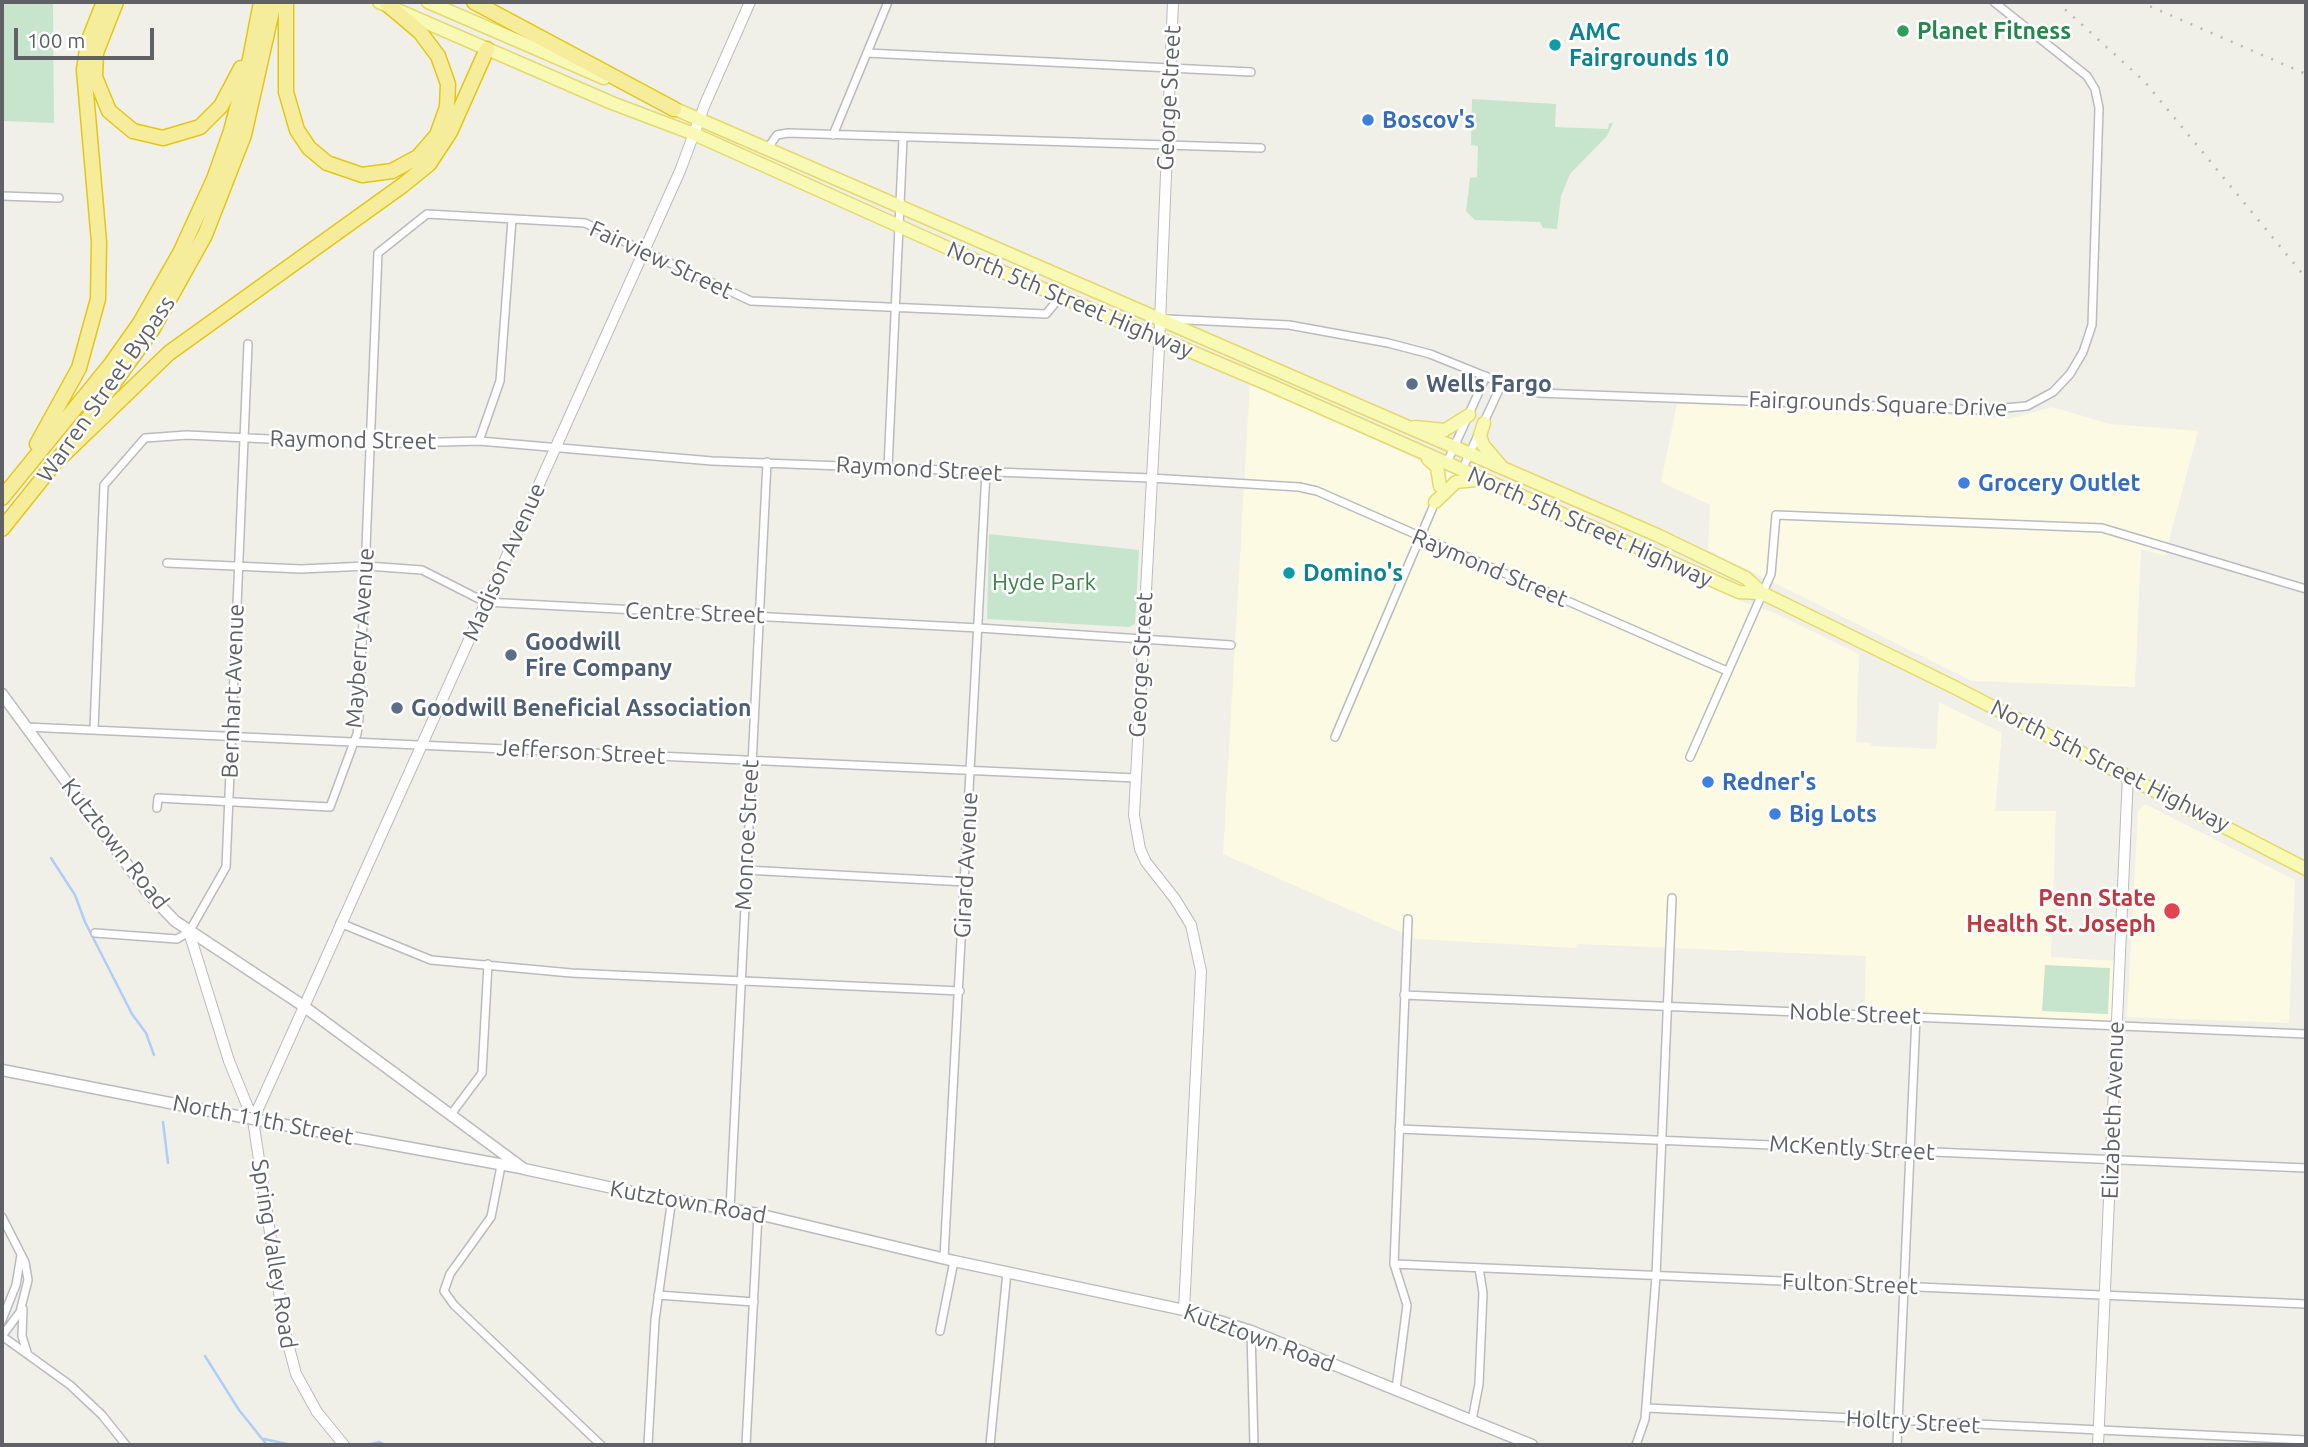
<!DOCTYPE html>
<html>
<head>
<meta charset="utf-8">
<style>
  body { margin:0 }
  #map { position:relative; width:2308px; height:1447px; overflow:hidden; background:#f0f0e8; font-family:Ubuntu,sans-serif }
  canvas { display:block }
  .frame { position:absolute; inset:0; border:4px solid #5f6167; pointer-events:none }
  .scale { position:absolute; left:14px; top:28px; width:140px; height:32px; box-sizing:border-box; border:4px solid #5f6167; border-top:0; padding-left:9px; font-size:21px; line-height:24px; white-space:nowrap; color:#5f6167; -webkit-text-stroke:5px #fff; paint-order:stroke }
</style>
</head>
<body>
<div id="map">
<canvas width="2308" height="1447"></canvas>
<div class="frame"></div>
<div class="scale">100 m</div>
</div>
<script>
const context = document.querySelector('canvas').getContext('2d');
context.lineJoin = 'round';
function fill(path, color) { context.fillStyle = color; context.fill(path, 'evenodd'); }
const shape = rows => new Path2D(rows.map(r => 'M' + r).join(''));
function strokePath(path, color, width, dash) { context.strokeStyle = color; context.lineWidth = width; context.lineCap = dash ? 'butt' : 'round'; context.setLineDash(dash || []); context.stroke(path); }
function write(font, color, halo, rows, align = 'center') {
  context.font = font + ' Ubuntu,sans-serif'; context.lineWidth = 5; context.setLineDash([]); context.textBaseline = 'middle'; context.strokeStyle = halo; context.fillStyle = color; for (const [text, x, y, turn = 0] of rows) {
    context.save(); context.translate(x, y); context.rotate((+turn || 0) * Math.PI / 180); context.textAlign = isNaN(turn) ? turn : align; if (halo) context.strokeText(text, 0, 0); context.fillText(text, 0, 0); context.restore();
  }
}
const commercial = shape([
  [1250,382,1429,465,1445,478,1449,467,1471,483,1743,602,1775,613,1859,654,1856,742,1871,743,1871,746,1936,749,1939,702,2002,733,1995,811,2056,811,2051,957,2119,961,2116,1025,1864,1015,1866,956,1577,944,1576,948,1416,939,1223,854],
  [1677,404,1886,410,2009,419,2052,407,2110,424,2198,431,2165,556,2141,549,2135,687,1972,681,1708,550,1710,505,1661,482],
  [2145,804,2295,880,2289,1023,2127,1017,2138,811]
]);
const green = shape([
  [2,2,53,4,54,123,2,121],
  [1472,99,1556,104,1555,127,1608,129,1609,123,1613,123,1607,136,1570,174,1561,196,1557,229,1543,228,1540,222,1475,220,1466,211,1470,178,1477,177,1478,146,1471,145],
  [989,534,1139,550,1135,624,1129,627,987,619],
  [2045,965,2110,968,2108,1014,2042,1011]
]);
const stream = shape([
  [51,858,75,895,85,922,132,1014,146,1033,154,1055],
  [163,1122,168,1163],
  [205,1356,239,1410,267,1445],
  [264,1439,292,1445],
  [367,1445,379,1442,386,1445]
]);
const minor = shape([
  [867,53,1251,72],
  [833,135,888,2],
  [767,149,777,135,788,133,1261,148],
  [2,196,59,198],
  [1167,319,1289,325,1388,343,1430,354,1502,383,1539,393,1982,410,2027,406,2053,392,2070,374,2083,352,2092,325,2099,108,2095,89,2087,76,1994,2],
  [479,441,500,381,512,219],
  [1446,465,1486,376],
  [888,468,903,138],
  [1462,470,1502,383],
  [167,563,301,569,367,566,422,570,485,602,979,628,1231,645],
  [26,727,1136,778],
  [94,729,104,485,145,438,187,435,370,444,479,441,712,461,1151,478,1299,487,1317,491,1727,671],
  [1335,737,1436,500],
  [1690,757,1771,574,1776,515,2102,528,2306,589],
  [157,808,158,798,330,807,357,734,359,719,378,253,427,214,585,223,751,301,1046,314,1061,296],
  [746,870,966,882],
  [340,923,431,960,571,973,960,991],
  [95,933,177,939,189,932,226,867,248,344],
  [1404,995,2306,1034],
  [452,1113,482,1073,488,964],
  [1399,1129,2306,1168],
  [501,1166,491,1217,450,1274,444,1291,454,1305,601,1445],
  [730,1209,767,462],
  [2,1217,25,1262,28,1280,20,1312,2,1336],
  [944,1258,986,472],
  [1394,1264,2306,1304],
  [658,1295,754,1302],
  [23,1309,22,1336,27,1352],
  [2,1320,16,1285,21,1255],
  [940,1331,954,1261],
  [1251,1331,1254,1445],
  [2,1336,70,1385,102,1415,126,1445],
  [1396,1389,1407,1305,1394,1264,1408,919],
  [1647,1408,2306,1440],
  [1472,1420,1479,1384,1483,1293,1479,1268],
  [648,1445,655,1320,672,1198],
  [746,1445,758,1214],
  [990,1445,1007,1272],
  [1636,1445,1645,1419,1656,1276,1672,898],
  [1897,1445,1916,1017]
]);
const tertiary = shape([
  [1173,2,1159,347,1134,815,1140,849,1146,862,1175,899,1191,925,1201,971,1184,1310],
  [189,932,229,1061,253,1120,285,1332,296,1374,317,1412,344,1445],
  [253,1120,680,171,705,104,750,2],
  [2098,1445,2128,775]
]);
const secondary = shape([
  [2,694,148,893,175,921,302,1005,524,1169,641,1194,758,1214,954,1261,1184,1310,1251,1331,1532,1445],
  [2,1070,216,1112],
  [290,1126,521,1168]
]);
const primary = shape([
  [379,2,612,103,694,134,977,261,1270,385,1739,592,1762,593],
  [428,2,604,78],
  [666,105,1657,535,1746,578,1762,593,1954,687,2306,869],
  [1484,423,1480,435,1483,445,1501,466],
  [1415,427,1445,430,1469,415],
  [1428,459,1437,467,1440,486],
  [1435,502,1456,482,1476,480]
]);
const motorway = shape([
  [116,2,96,53,95,77,109,111,133,131,163,138,200,127,221,106,241,68],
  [286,2,286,92,297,130,309,148,327,163,362,175,392,171,418,157,437,135,447,107,448,84,438,56,420,32,388,5],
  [474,2,674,109],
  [87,420,152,330,205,235,244,135,274,2],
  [37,444,79,368,98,299,99,242,84,70,88,42,104,2],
  [57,461,169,353,403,185,429,164,450,132,487,49],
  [2,498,111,364,140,323,180,253,214,179,231,131,250,59,261,2],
  [2,529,62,454]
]);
const rail = shape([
  [2057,2,2145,82,2306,278],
  [2140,2,2306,74]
]);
const secondaryBridge = shape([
  [216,1112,290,1126]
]);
const markers = [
  [1903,31,7,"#2e9e5b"],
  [1555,45,7,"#0f9aa8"],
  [1368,120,7,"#3f7fe0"],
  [1412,384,7,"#5c6f8a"],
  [1964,483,7,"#3f7fe0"],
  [1289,573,7,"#0f9aa8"],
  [511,655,7,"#5c6f8a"],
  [397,708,7,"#5c6f8a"],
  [1708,782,7,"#3f7fe0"],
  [1775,814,7,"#3f7fe0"],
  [2172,911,9,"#e0444e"]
];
const leisureNames = [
  ["Planet Fitness",1917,31]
];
const cultureNames = [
  ["AMC",1569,32],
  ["Fairgrounds 10",1569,58],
  ["Domino's",1303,573]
];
const streetNames = [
  ["George Street",1169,98,-87],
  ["Fairview Street",661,260,25],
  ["North 5th Street Highway",1070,300,23],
  ["Warren Street Bypass",106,389,-55],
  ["Fairgrounds Square Drive",1878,404,2],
  ["Raymond Street",353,440,1],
  ["Raymond Street",919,469,3],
  ["North 5th Street Highway",1590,527,24],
  ["Madison Avenue",504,562,-66],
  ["Raymond Street",1490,568,23],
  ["Centre Street",695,613,2],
  ["Mayberry Avenue",360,638,-86],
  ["George Street",1141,665,-87],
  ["Bernhart Avenue",233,691,-88],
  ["Jefferson Street",581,752,3],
  ["North 5th Street Highway",2110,766,27],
  ["Monroe Street",747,835,-87],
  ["Kutztown Road",115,844,52],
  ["Girard Avenue",966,865,-87],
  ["Noble Street",1855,1014,2],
  ["Elizabeth Avenue",2113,1110,-88],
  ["North 11th Street",263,1120,11],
  ["McKently Street",1852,1148,3],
  ["Kutztown Road",688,1202,10],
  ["Spring Valley Road",274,1254,81],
  ["Fulton Street",1850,1284,2],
  ["Kutztown Road",1259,1338,20],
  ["Holtry Street",1913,1422,3]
];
const shopNames = [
  ["Boscov's",1382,120],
  ["Grocery Outlet",1978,483],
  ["Redner's",1722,782],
  ["Big Lots",1789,814]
];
const serviceNames = [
  ["Wells Fargo",1426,384],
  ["Goodwill",525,642],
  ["Fire Company",525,668],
  ["Goodwill Beneficial Association",411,708]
];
const parkNames = [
  ["Hyde Park",1044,582]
];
const healthNames = [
  ["Penn State",2156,898],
  ["Health St. Joseph",2156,924]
];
fill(commercial, '#fcfae2');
fill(green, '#c7e5cc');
strokePath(stream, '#b0cdf8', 2.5);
strokePath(minor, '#babbc0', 10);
strokePath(tertiary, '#babbc0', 12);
strokePath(secondary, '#b9bbc0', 13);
strokePath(primary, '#e6d96b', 15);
strokePath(motorway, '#e5c613', 17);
strokePath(minor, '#fff', 7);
strokePath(tertiary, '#fff', 10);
strokePath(secondary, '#fff', 10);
strokePath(primary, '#f8f9b4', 12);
strokePath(motorway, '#f5ed9b', 14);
strokePath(rail, '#b8b8b9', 2.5, [2, 9]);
strokePath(secondaryBridge, '#b9bbc0', 13, []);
strokePath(secondaryBridge, '#fff', 10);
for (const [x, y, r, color] of markers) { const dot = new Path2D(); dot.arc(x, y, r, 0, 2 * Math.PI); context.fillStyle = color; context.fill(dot); strokePath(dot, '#fff', 2.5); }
write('bold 23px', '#27864d', '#fff', leisureNames, 'left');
write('bold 23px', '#0d838f', '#fff', cultureNames, 'left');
write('23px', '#5f6167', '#fff', streetNames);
write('bold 23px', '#366cbe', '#fff', shopNames, 'left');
write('bold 23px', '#4e5e75', '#fff', serviceNames, 'left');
write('23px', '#3c814b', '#fff', parkNames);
write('bold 23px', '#be3a42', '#fff', healthNames, 'right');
</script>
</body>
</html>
